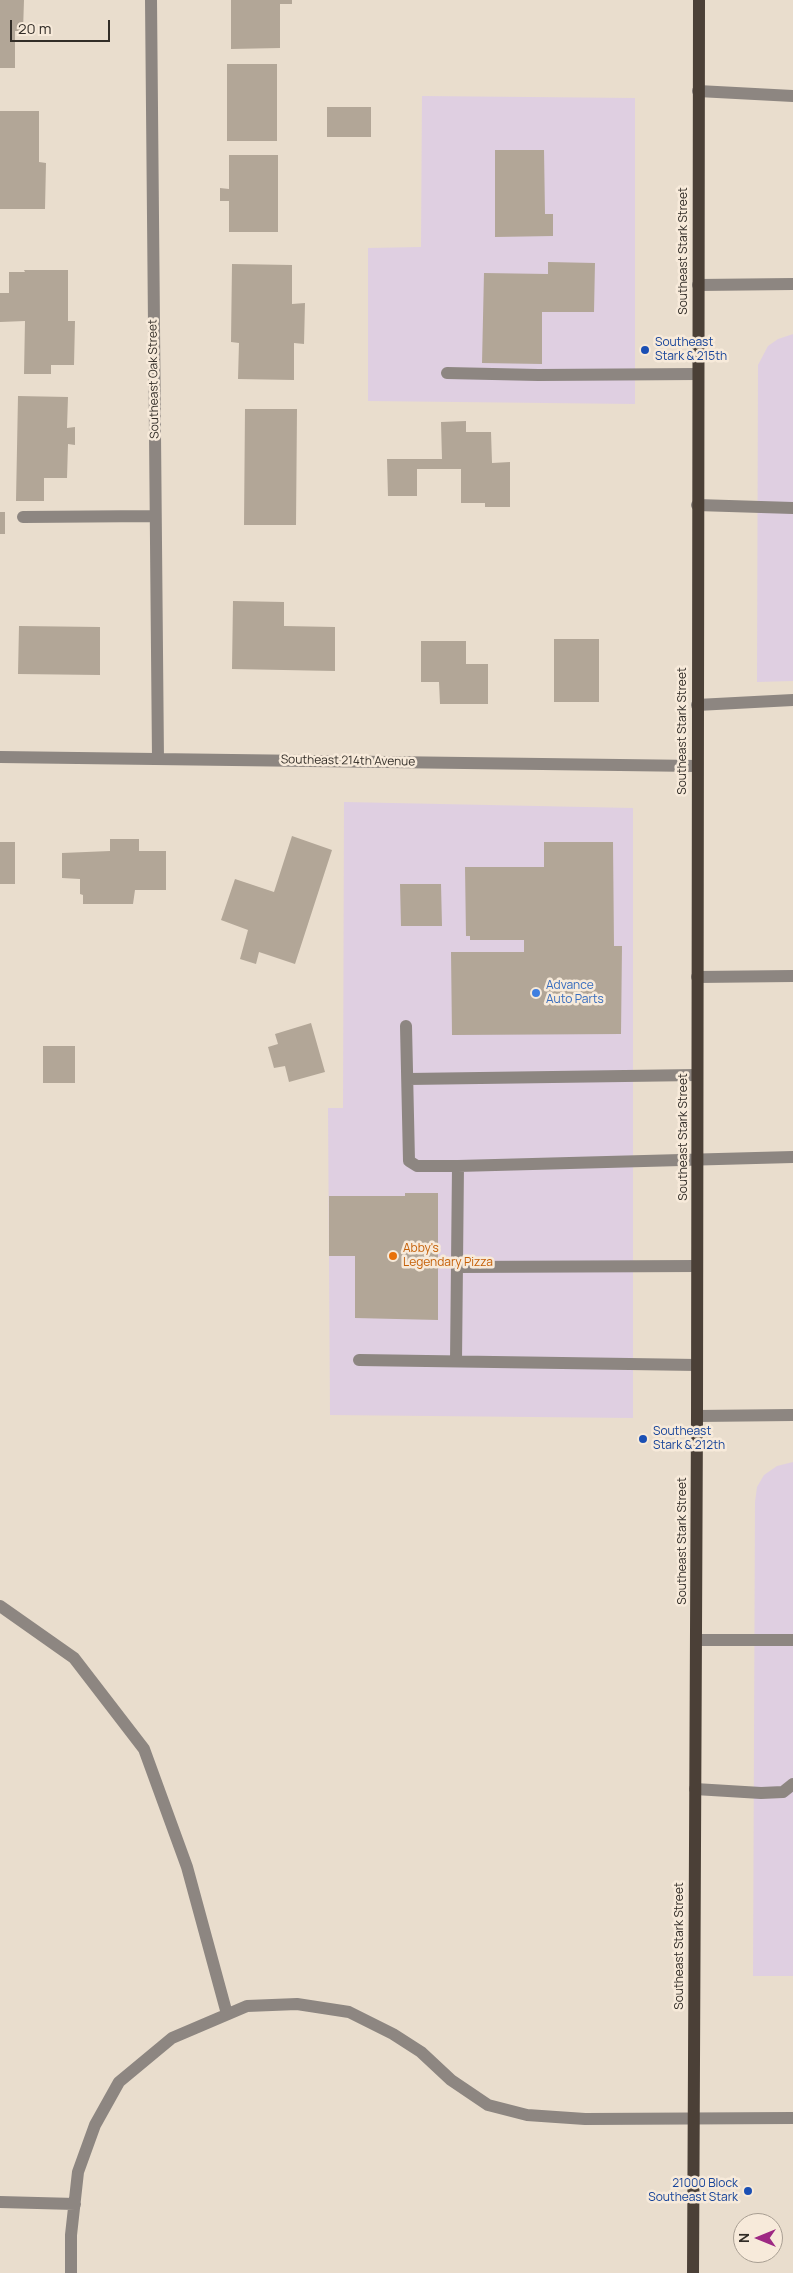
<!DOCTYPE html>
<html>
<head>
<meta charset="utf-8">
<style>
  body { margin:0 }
  #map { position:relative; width:793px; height:2273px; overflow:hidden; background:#e9ddcd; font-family:Manrope,sans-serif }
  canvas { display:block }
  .north { position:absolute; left:733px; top:2213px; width:50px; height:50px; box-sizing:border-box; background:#f7eada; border:1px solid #a89e92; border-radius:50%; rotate:270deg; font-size:14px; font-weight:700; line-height:20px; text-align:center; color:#322d27 }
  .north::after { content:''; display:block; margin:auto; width:18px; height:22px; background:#9e2983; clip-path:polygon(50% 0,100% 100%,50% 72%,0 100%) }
  .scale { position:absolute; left:10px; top:20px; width:100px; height:22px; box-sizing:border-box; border:2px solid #322d27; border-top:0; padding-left:6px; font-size:15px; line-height:18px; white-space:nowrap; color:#322d27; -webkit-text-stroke:4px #f7eada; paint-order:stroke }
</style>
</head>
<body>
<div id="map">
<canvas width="793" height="2273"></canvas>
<div class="north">N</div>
<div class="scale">20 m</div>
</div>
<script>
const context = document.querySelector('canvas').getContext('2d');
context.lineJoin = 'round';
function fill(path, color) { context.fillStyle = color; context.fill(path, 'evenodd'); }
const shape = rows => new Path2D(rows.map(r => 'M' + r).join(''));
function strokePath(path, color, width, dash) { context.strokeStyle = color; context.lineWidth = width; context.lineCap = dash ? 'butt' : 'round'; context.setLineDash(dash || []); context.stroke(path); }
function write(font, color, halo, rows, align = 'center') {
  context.font = font + ' Manrope,sans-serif'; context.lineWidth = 5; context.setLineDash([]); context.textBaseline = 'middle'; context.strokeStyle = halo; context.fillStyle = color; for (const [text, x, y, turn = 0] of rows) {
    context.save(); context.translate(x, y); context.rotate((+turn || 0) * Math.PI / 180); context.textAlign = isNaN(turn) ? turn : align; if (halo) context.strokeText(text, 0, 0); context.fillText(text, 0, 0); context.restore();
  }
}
const commercial = shape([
  [422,96,635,98,635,404,368,401,368,248,421,247],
  [793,334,793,681,757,682,758,365,768,346,778,339],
  [344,802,633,808,633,1418,330,1415,328,1108,343,1108],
  [793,1462,793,1976,753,1976,755,1502,757,1487,764,1475,777,1466]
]);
const building = shape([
  [0,0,24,0,23,31,15,31,15,68,0,68],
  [231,0,292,0,292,4,280,4,280,48,231,49],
  [227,64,277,64,277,141,227,141],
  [327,107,371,107,371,137,327,137],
  [0,111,39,111,39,162,46,163,45,209,0,209],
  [495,150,544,150,545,214,553,214,553,236,495,237],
  [229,155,278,155,278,232,229,232,229,201,220,201,220,188,229,189],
  [548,262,595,263,594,312,542,312,542,364,482,363,484,273,548,274],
  [232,264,292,265,292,304,305,303,304,344,294,343,294,380,238,379,239,343,231,342],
  [24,270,68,270,68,321,75,321,74,365,51,365,51,374,24,374,25,321,0,322,0,293,9,293,9,272,25,272],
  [18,396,68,397,67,428,75,427,75,445,68,444,67,478,44,478,44,501,16,501],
  [245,409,297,409,296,525,244,525],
  [466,421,466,432,491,432,492,463,510,462,510,507,485,507,485,503,461,503,461,469,417,469,417,496,388,496,387,459,442,459,441,422],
  [0,512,5,512,5,534,0,534],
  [233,601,284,602,284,626,335,627,335,671,232,669],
  [19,626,100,627,100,675,18,674],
  [554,639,599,639,599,702,554,702],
  [421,641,466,641,466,664,488,664,488,704,440,704,439,682,421,682],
  [292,836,332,850,295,964,259,952,256,964,240,959,248,930,221,920,235,879,274,892],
  [110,839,139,839,139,851,166,851,166,890,135,890,133,904,83,904,83,895,80,894,80,879,62,878,62,853,110,851],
  [0,842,15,842,15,884,0,884],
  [544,842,613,842,614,946,622,946,621,1034,452,1035,451,952,524,952,524,940,470,940,470,936,466,936,465,867,544,867],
  [400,884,441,884,442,926,401,926],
  [311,1023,325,1072,289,1082,285,1066,274,1068,268,1047,278,1044,275,1034],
  [43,1046,75,1046,75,1083,43,1083],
  [405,1193,438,1193,438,1320,355,1318,355,1256,329,1256,329,1196,405,1196]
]);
const minor = shape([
  [151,0,158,759],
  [698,91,793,96],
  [698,285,793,284],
  [447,373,538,375,698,374],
  [697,505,793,508],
  [23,517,155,516],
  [697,705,793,700],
  [0,757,697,766],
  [697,977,793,976],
  [406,1026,409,1161,417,1166,458,1166],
  [408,1079,697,1075],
  [457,1267,697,1266],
  [359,1360,697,1365],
  [456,1361,458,1166,793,1157],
  [697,1416,793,1415],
  [0,1606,74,1658,144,1749,187,1867,227,2014],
  [696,1640,793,1640],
  [695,1789,761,1793,783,1792,793,1784],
  [0,2202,75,2204],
  [71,2273,71,2235,78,2172,95,2125,119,2082,172,2038,247,2006,297,2004,349,2012,393,2034,421,2052,451,2080,488,2105,527,2115,585,2119,793,2118]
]);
const major = shape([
  [693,2273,697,1416,699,0]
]);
const markers = [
  [645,350,5,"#1a4fb4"],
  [536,993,5,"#3f7fe0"],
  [393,1256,5,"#e8710a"],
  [643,1439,5,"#1a4fb4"],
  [748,2191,5,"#1a4fb4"]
];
const streetNames = [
  ["Southeast Stark Street",684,251,-90],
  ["Southeast Oak Street",154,379,-91],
  ["Southeast Stark Street",683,731,-90],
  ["Southeast 214th Avenue",348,761,1],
  ["Southeast Stark Street",684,1137,-90],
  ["Southeast Stark Street",683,1541,-90],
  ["Southeast Stark Street",680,1946,-90]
];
const transitNames = [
  ["Southeast",655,343],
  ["Stark & 215th",655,357],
  ["Southeast",653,1432],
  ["Stark & 212th",653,1446],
  ["21000 Block",738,2184,"right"],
  ["Southeast Stark",738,2198,"right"]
];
const shopNames = [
  ["Advance",546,986],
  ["Auto Parts",546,1000]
];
const foodNames = [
  ["Abby's",403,1249],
  ["Legendary Pizza",403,1263]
];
fill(commercial, '#dfcfe1');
fill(building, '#b2a697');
strokePath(minor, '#8d8681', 12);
strokePath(major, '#4b4037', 12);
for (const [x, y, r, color] of markers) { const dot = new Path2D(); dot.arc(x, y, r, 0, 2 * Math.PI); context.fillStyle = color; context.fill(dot); strokePath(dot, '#f7eada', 2); }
write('12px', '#322d27', '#f7eada', streetNames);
write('12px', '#164399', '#f7eada', transitNames, 'left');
write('12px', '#366cbe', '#f7eada', shopNames, 'left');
write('12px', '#c56008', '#f7eada', foodNames, 'left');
</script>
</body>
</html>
